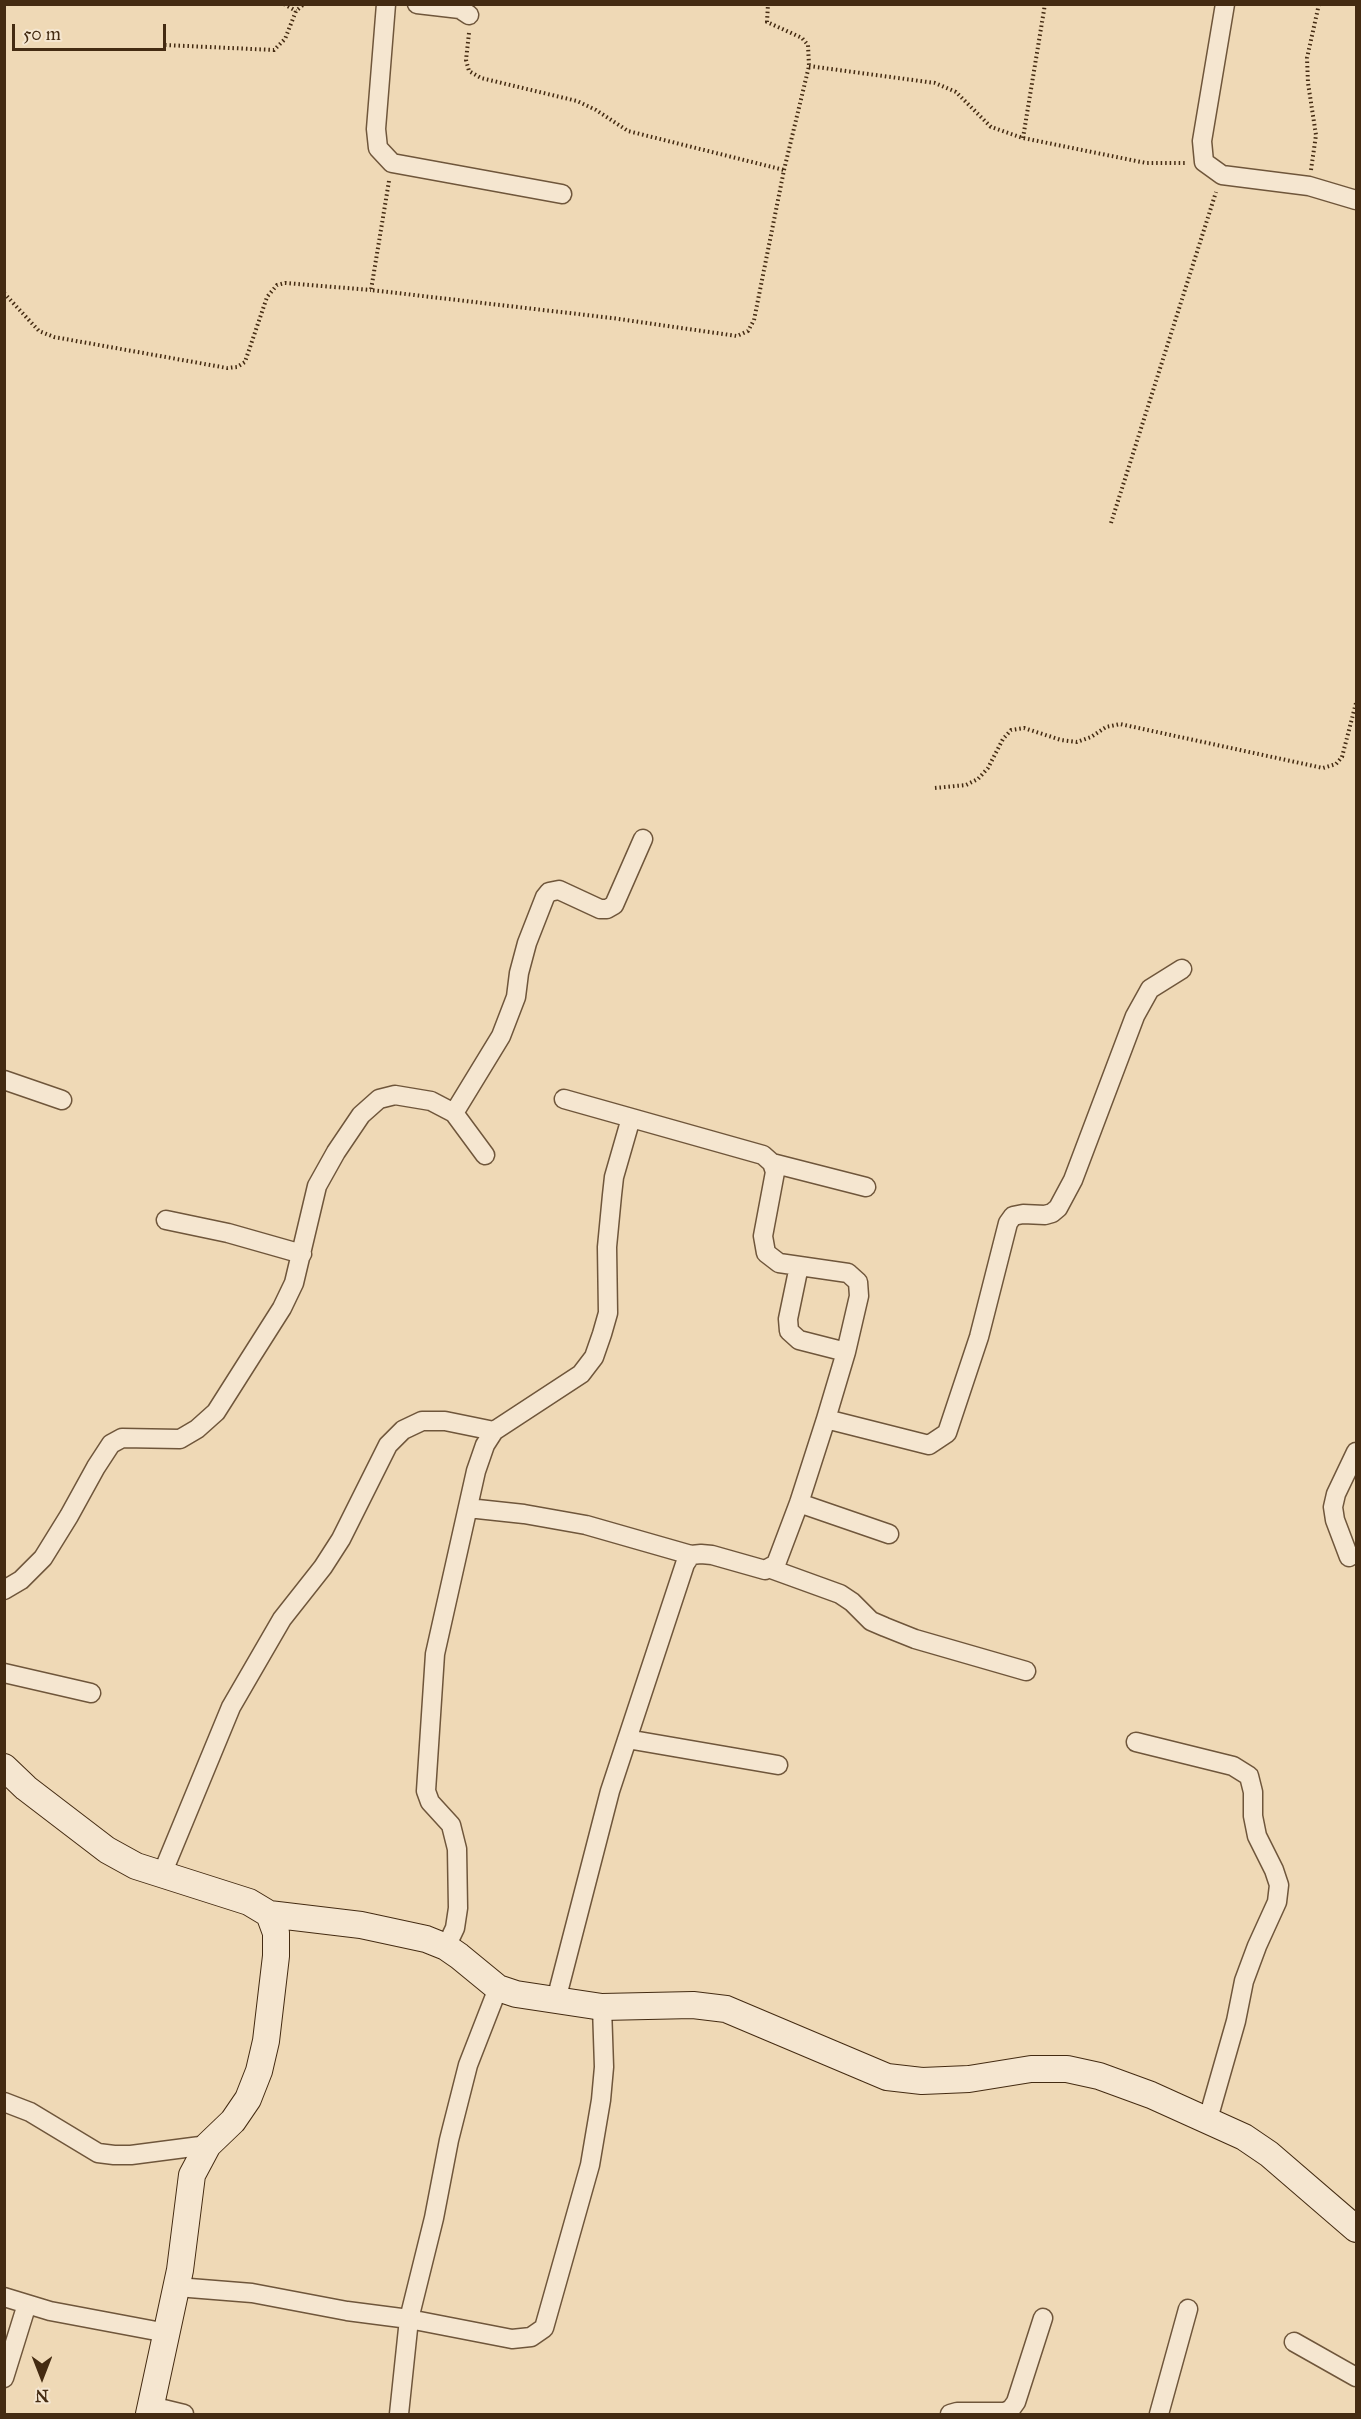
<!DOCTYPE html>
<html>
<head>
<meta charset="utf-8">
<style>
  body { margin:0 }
  #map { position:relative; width:1361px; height:2419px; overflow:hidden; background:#efd9b6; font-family:"IM FELL Great Primer",serif }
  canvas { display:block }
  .frame { position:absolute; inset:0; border:6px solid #442b12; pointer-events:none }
  .north { position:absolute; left:12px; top:2347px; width:60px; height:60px; -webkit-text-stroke:4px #f5e6d0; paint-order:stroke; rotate:180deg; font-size:16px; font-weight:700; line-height:24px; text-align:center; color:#442b12 }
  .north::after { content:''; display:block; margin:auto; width:21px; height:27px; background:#442b12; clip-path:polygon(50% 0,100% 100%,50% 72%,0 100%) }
  .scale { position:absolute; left:12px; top:24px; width:154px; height:27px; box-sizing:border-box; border:3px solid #442b12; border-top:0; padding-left:8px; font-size:18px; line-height:21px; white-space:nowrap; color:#442b12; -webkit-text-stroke:4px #f5e6d0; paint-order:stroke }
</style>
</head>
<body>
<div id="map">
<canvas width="1361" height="2419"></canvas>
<div class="frame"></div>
<div class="north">N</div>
<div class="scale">50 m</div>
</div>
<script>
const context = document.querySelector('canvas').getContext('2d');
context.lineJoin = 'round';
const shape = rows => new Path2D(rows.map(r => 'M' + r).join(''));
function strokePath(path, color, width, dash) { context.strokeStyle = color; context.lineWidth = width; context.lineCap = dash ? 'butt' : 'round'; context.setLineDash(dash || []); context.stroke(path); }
const path = shape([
  [284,4,296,11],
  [469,33,466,60,469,71,481,78,577,101,596,110,628,131,784,170],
  [165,45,274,50,285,39,296,11,304,4],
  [809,66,935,83,956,92,991,127,1023,138,1146,163,1185,163],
  [1023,138,1045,4],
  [1311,170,1316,135,1308,83,1307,58,1319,4],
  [389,181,371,290,612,318,737,336,748,331,754,320,784,170,809,66,808,45,802,38,767,22,768,4],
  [4,293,39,331,54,337,227,368,237,367,245,362,267,297,277,285,285,283,371,290],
  [1111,523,1216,192],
  [935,788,966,785,978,779,988,768,1003,739,1011,730,1024,728,1061,740,1077,742,1091,737,1106,727,1120,724,1323,768,1336,764,1342,757,1356,703]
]);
const street = shape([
  [386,4,376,129,378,148,392,163,562,194],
  [417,4,460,9,469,15],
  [1225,4,1202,141,1204,162,1222,175,1309,186,1356,200],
  [4,1080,62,1100],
  [454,1113,501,1036,516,997,519,973,527,943,545,897,549,892,559,890,600,909,607,909,614,905,643,839],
  [772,1163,866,1187],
  [166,1220,228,1233,302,1254],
  [799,1266,788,1319,789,1331,799,1340,846,1352],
  [826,1419,929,1445,947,1433,979,1337,1008,1223,1013,1216,1023,1214,1045,1215,1052,1213,1058,1208,1073,1180,1135,1016,1150,989,1182,969],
  [799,1503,889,1534],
  [468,1508,524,1514,586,1525,691,1555],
  [1349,1557,1335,1520,1333,1507,1336,1494,1356,1452],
  [771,1569,840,1594,852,1602,871,1621,885,1627,915,1639,1026,1671],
  [4,1590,21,1580,43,1558,69,1516,96,1467,111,1444,122,1438,180,1439,197,1429,216,1412,282,1308,294,1283,317,1186,336,1152,361,1115,379,1099,395,1095,431,1101,454,1113,485,1155],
  [4,1673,91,1693],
  [627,1739,778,1765],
  [1136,1742,1233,1766,1249,1776,1253,1792,1253,1816,1257,1836,1274,1870,1279,1885,1277,1902,1257,1946,1244,1981,1236,2021,1208,2119],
  [162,1874,231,1707,282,1619,323,1567,341,1539,388,1445,403,1430,422,1421,445,1421,494,1431],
  [446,1947,455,1928,458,1908,457,1849,451,1825,430,1802,426,1791,435,1654,476,1471,485,1445,494,1431,581,1374,594,1357,602,1334,608,1313,607,1247,612,1195,614,1177,631,1118],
  [498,1988,468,2065,449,2140,434,2218,409,2319,512,2339,531,2337,544,2328,590,2165,601,2100,604,2067,602,2007],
  [556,2000,610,1791,685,1564,691,1555,701,1554,712,1555,765,1570,776,1564,799,1503,826,1419,846,1352,859,1296,858,1282,848,1273,779,1263,766,1253,763,1236,775,1172,772,1163,763,1155,564,1099],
  [4,2102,30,2112,98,2153,114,2155,131,2155,208,2145],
  [177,2287,252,2293,347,2311,409,2319,399,2414],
  [4,2297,50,2311,167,2333],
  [1294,2342,1356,2377],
  [4,2378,27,2304],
  [151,2406,184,2414],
  [950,2414,957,2412,1005,2412,1011,2409,1016,2402,1043,2318],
  [1159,2414,1188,2309]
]);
const secondary = shape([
  [4,1767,26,1788,107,1850,136,1866,249,1902,269,1914,276,1933,276,1956,266,2041,259,2071,248,2099,233,2121,208,2145,192,2175,180,2270,149,2414],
  [269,1914,361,1925,426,1939,446,1947,459,1956,498,1988,516,1994,602,2007,693,2005,726,2009,887,2077,922,2081,969,2079,1031,2069,1067,2069,1099,2076,1151,2095,1244,2137,1269,2154,1356,2229]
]);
strokePath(street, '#6f563b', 21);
strokePath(secondary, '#442b12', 28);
strokePath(path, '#442b12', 4, [1.5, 3]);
strokePath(street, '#f5e6d0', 18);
strokePath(secondary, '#f5e6d0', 26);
</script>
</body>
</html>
